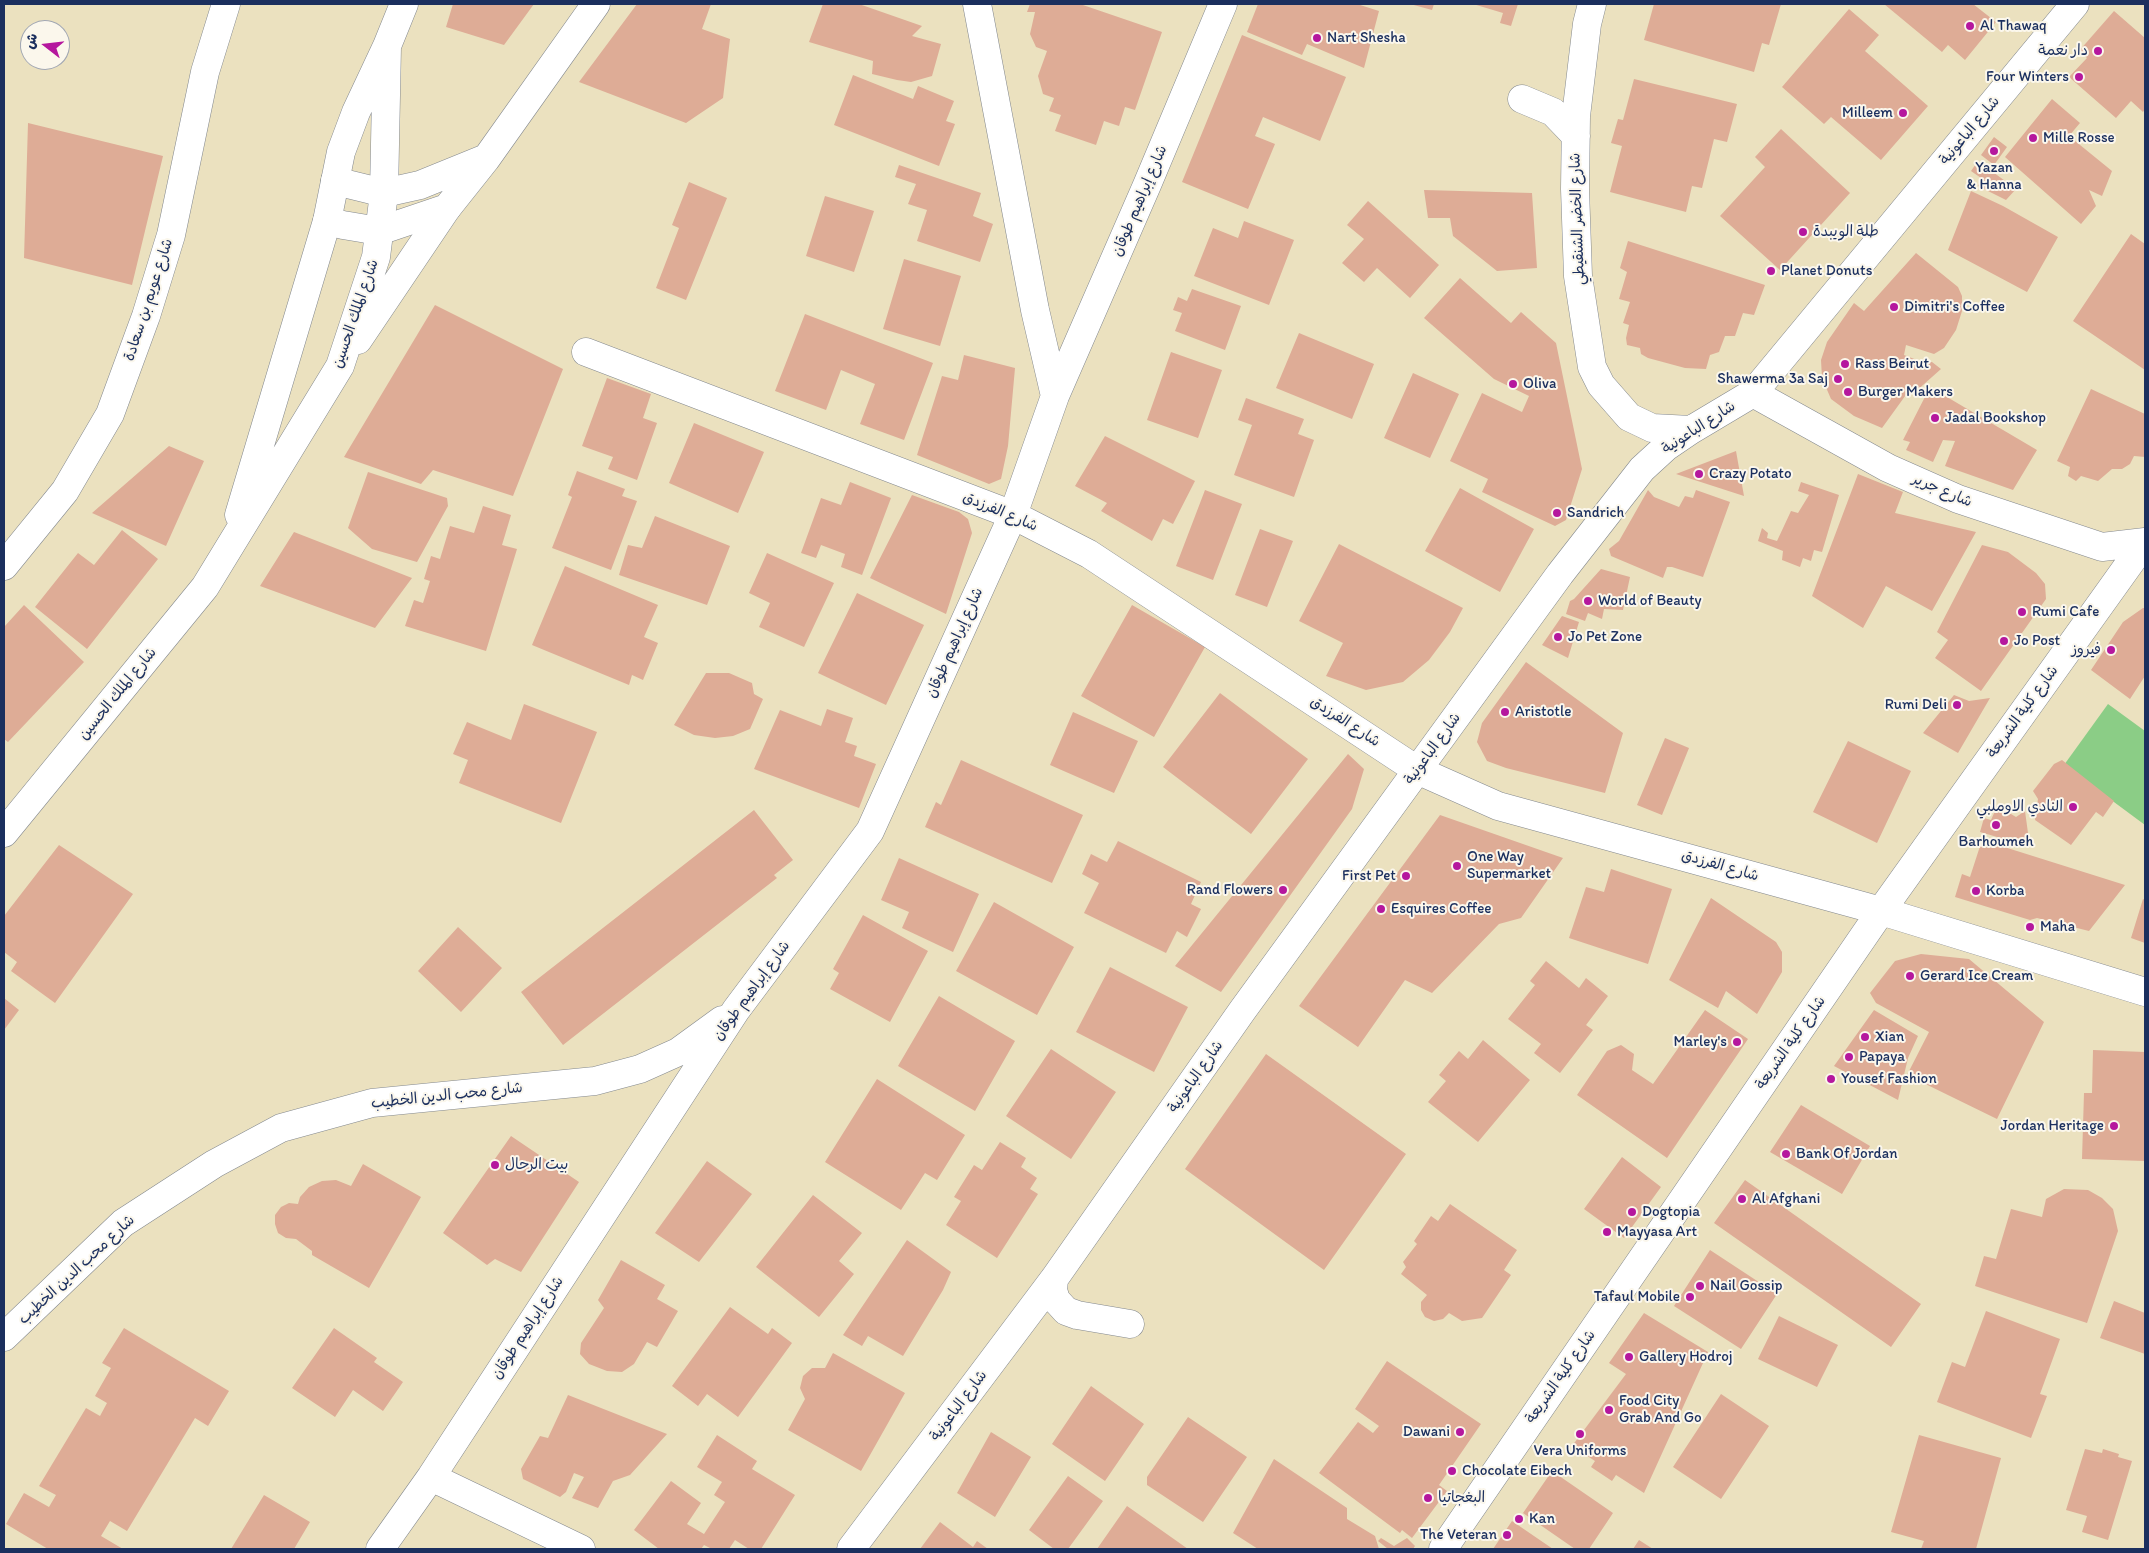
<!DOCTYPE html>
<html>
<head>
<meta charset="utf-8">
<style>
  body { margin:0 }
  #map { position:relative; width:2149px; height:1553px; overflow:hidden; background:#ebe1bf; font-family:Itim,"Playpen Sans Arabic",sans-serif }
  canvas { display:block }
  .frame { position:absolute; inset:0; border:5px solid #1b2f5e; pointer-events:none }
  .north { position:absolute; left:20px; top:20px; width:50px; height:50px; box-sizing:border-box; background:#fbf7ec; border:1px solid #a1a7b3; border-radius:50%; rotate:286deg; font-size:14px; font-weight:700; line-height:20px; text-align:center; color:#1b2f5e }
  .north::after { content:''; display:block; margin:auto; width:18px; height:22px; background:#b5179e; clip-path:polygon(50% 0,100% 100%,50% 72%,0 100%) }
</style>
</head>
<body>
<div id="map">
<canvas width="2149" height="1553"></canvas>
<div class="frame"></div>
<div class="north">ش</div>
</div>
<script>
const context = document.querySelector('canvas').getContext('2d');
context.lineJoin = 'round';
function fill(path, color) { context.fillStyle = color; context.fill(path, 'evenodd'); }
const shape = rows => new Path2D(rows.map(r => 'M' + r).join(''));
function strokePath(path, color, width, dash) { context.strokeStyle = color; context.lineWidth = width; context.lineCap = dash ? 'butt' : 'round'; context.setLineDash(dash || []); context.stroke(path); }
function write(font, color, halo, rows, align = 'center') {
  context.font = font + ' Itim,"Playpen Sans Arabic",sans-serif'; context.lineWidth = 4; context.setLineDash([]); context.textBaseline = 'middle'; context.strokeStyle = halo; context.fillStyle = color; for (const [text, x, y, turn = 0] of rows) {
    context.save(); context.translate(x, y); context.rotate((+turn || 0) * Math.PI / 180); context.textAlign = isNaN(turn) ? turn : align; if (halo) context.strokeText(text, 0, 0); context.fillText(text, 0, 0); context.restore();
  }
}
const green = shape([
  [2108,704,2145,731,2145,825,2064,765]
]);
const building = shape([
  [453,4,534,4,504,45,446,27],
  [637,4,711,4,702,29,730,39,723,98,686,123,579,82],
  [823,4,859,4,922,26,912,36,941,44,932,76,911,82,897,80,872,74,873,61,809,42],
  [1030,4,1080,4,1162,32,1135,110,1125,107,1119,126,1104,121,1096,145,1055,131,1061,115,1049,111,1054,98,1043,94,1038,76,1047,51,1036,47,1030,34,1035,12,1027,12],
  [1258,4,1357,4,1379,11,1364,68,1307,44,1302,55,1247,32],
  [1410,4,1434,4,1432,10],
  [1473,4,1518,4,1511,26,1500,23,1503,13],
  [1654,4,1781,4,1769,45,1762,43,1754,72,1644,40],
  [1884,4,1973,4,1996,22,1965,60,1948,45,1942,52],
  [1849,9,1879,35,1865,51,1928,106,1881,160,1831,117,1824,124,1782,87],
  [2114,11,2145,38,2145,109,2143,112,2131,101,2116,118,2069,77,2087,58,2079,51],
  [1242,35,1346,77,1320,141,1263,117,1255,136,1275,144,1248,209,1182,182],
  [853,75,913,99,918,86,954,101,946,121,955,124,939,166,834,125],
  [1634,79,1737,104,1727,142,1714,139,1702,188,1692,186,1686,212,1610,192,1622,146,1611,143,1618,119,1623,120],
  [2052,99,2080,123,2069,136,2112,171,2102,196,2089,190,2096,206,2081,224,2005,157],
  [28,123,163,156,132,285,24,258],
  [1781,129,1850,193,1780,270,1720,216,1765,167,1755,157],
  [1994,137,2007,147,1994,165,1981,155],
  [1978,161,2016,189,2006,200,1978,186,1981,178,1971,171],
  [899,165,981,193,973,216,993,224,980,262,917,241,927,210,908,204,916,184,895,177],
  [689,182,727,198,686,300,656,288,679,228,672,225],
  [1424,190,1532,193,1537,268,1497,271,1453,236,1450,218,1428,218],
  [1971,191,2003,206,2058,237,2027,292,1948,250],
  [825,196,874,211,854,272,806,256],
  [1368,201,1439,265,1410,298,1377,268,1364,282,1342,263,1364,239,1347,225],
  [1244,221,1294,240,1269,305,1194,276,1213,228,1238,238],
  [2131,234,2145,244,2145,370,2073,321],
  [1628,241,1765,285,1754,315,1743,313,1735,336,1725,336,1719,352,1710,355,1706,369,1685,368,1648,358,1641,354,1640,348,1627,345,1626,338,1629,325,1623,323,1630,302,1619,299,1627,272,1620,268],
  [1916,253,1958,287,1962,296,1962,311,1956,330,1944,348,1934,354,1906,345,1904,355,1922,362,1932,362,1941,369,1914,393,1908,392,1882,428,1854,416,1831,399,1822,378,1821,360,1827,342,1854,303,1864,311],
  [904,259,961,276,940,346,883,329],
  [1460,278,1511,323,1521,312,1556,343,1582,469,1566,520,1555,526,1482,492,1488,479,1450,461,1482,393,1522,412,1529,396,1494,379,1424,318],
  [1192,289,1241,306,1225,350,1175,331,1182,313,1173,310,1178,297,1187,301],
  [435,305,563,369,513,496,433,470,421,484,344,457],
  [805,314,933,363,904,440,860,424,875,384,841,370,826,410,775,391],
  [1299,333,1374,364,1352,419,1276,388],
  [1171,352,1222,370,1198,438,1147,420],
  [964,355,1015,368,1008,446,1001,479,989,484,917,455,942,376,958,380],
  [1413,373,1459,394,1430,458,1384,438],
  [607,378,651,394,643,418,657,423,637,480,608,469,613,457,582,446],
  [1930,387,2037,450,2013,490,1945,466,1955,441,1943,440,1933,462,1906,450,1910,442,1903,440],
  [2091,389,2145,414,2145,457,2134,456,2130,464,2122,469,2112,469,2098,481,2081,476,2076,481,2068,476,2070,467,2057,461],
  [1246,398,1304,419,1298,434,1314,440,1294,497,1234,475,1252,425,1238,420],
  [694,423,764,452,738,513,669,483],
  [1105,436,1195,481,1173,524,1163,519,1152,541,1101,511,1107,503,1075,486],
  [169,446,204,461,166,546,92,513],
  [1736,451,1744,496,1676,474],
  [577,471,625,489,622,496,637,501,611,570,552,548,572,497,568,495],
  [368,472,447,498,448,506,417,562,372,549,348,528],
  [1858,474,1903,492,1895,513,1976,532,1932,611,1886,586,1863,628,1812,596],
  [850,482,891,498,862,575,841,567,845,554,821,545,816,558,801,553,821,498,841,505],
  [1801,482,1839,495,1822,552,1814,550,1811,561,1803,558,1800,567,1782,560,1783,551,1758,541,1762,528,1768,533,1767,538,1777,541,1791,511,1798,513,1809,495,1798,491],
  [1460,488,1534,529,1500,592,1425,551],
  [1205,490,1242,504,1213,580,1176,566],
  [1648,490,1654,497,1679,507,1685,496,1693,498,1696,490,1730,502,1703,577,1672,567,1667,567,1663,578,1611,556,1609,549,1619,541],
  [912,495,959,512,968,519,972,533,946,614,870,578],
  [483,506,511,515,502,545,517,549,486,651,405,626,414,600,423,603,430,581,424,579,431,556,440,559,450,526,474,533],
  [655,516,730,546,707,605,619,575,628,545,642,548],
  [1260,529,1293,541,1267,607,1235,595],
  [122,530,158,559,87,649,35,607,78,553,94,565],
  [294,532,412,578,375,628,260,586],
  [1339,544,1463,608,1450,632,1429,660,1403,682,1366,690,1326,676,1343,643,1299,621],
  [1982,545,2008,552,2036,573,2045,584,2046,599,1981,691,1935,658,1948,640,1937,632],
  [767,553,834,583,804,647,759,627,770,603,749,593],
  [565,566,658,605,644,637,658,643,643,680,632,675,629,685,532,645],
  [1601,569,1630,577,1623,610,1604,609,1602,619,1588,613,1585,621,1566,614,1570,601,1574,599],
  [857,593,924,625,886,705,818,673],
  [24,605,84,662,8,742,4,739,4,627],
  [1132,605,1205,647,1154,737,1081,696],
  [2143,608,2145,608,2145,676,2130,699,2091,670,2123,622],
  [1562,616,1579,622,1568,658,1542,645],
  [1526,662,1623,733,1605,793,1506,768,1487,761,1477,742,1482,723],
  [706,673,729,673,752,683,754,694,763,699,750,729,733,736,715,738,694,735,674,725],
  [1220,693,1308,759,1251,834,1163,767],
  [1954,695,1969,701,1990,698,1958,753,1923,733],
  [524,704,597,732,561,823,459,783,468,760,453,754,467,722,511,740],
  [827,709,853,718,845,742,857,746,854,756,876,764,859,808,754,769,780,710,821,726],
  [1073,712,1138,741,1114,793,1050,765],
  [1665,738,1689,748,1662,815,1637,805],
  [1848,741,1911,771,1877,843,1813,812],
  [1348,754,1364,769,1352,809,1221,992,1175,966],
  [961,760,1083,815,1052,883,925,827,936,802,941,805],
  [2062,760,2114,801,2103,817,2096,812,2071,845,2035,820,2038,799,2033,791,2054,764],
  [2001,808,2016,817,2025,811,2028,833,2021,844,1980,832,1984,818,1991,820,1995,811],
  [754,810,793,860,774,875,777,878,563,1045,521,992],
  [1440,815,1563,858,1521,918,1499,924,1432,993,1405,980,1358,1047,1299,1006],
  [1982,840,2125,885,2089,931,2037,918,2030,920,1955,897,1962,874,1970,877],
  [1118,841,1201,882,1191,904,1201,909,1187,937,1177,931,1166,953,1084,913,1099,883,1082,874,1091,854,1107,862],
  [59,845,133,894,55,1003,11,971,17,962,4,952,4,916],
  [899,858,979,894,953,952,902,928,909,912,881,900],
  [1611,869,1672,889,1648,964,1569,938,1586,887,1604,892],
  [1711,898,1776,942,1782,952,1782,972,1757,1014,1726,991,1718,1008,1669,980],
  [2143,899,2145,900,2145,943,2131,938],
  [994,902,1074,947,1037,1015,956,971],
  [863,915,928,951,890,1022,830,989,839,973,833,969],
  [458,927,502,968,461,1012,418,971],
  [1921,954,1969,959,2044,1022,1997,1119,1907,1075,1929,1032,1876,1003,1870,993,1895,961],
  [1546,961,1579,988,1586,978,1608,996,1586,1025,1593,1030,1560,1073,1534,1053,1541,1044,1508,1019,1535,985,1530,981],
  [1110,967,1188,1007,1154,1072,1076,1032],
  [939,996,1015,1041,975,1111,898,1066],
  [4,998,19,1010,4,1030],
  [1705,1010,1748,1039,1667,1158,1577,1095,1607,1051,1621,1045,1634,1054,1632,1070,1653,1084],
  [1874,1010,1918,1036,1908,1058,1898,1100,1834,1066],
  [1483,1040,1530,1080,1478,1142,1428,1102,1446,1081,1439,1075,1459,1051,1468,1059],
  [1051,1049,1116,1092,1071,1159,1006,1116],
  [2093,1050,2145,1052,2145,1161,2082,1159,2084,1093,2092,1093],
  [1266,1054,1406,1154,1324,1270,1185,1169],
  [877,1079,965,1135,937,1180,925,1173,901,1210,825,1162],
  [1801,1105,1870,1146,1842,1194,1770,1152],
  [511,1136,579,1182,521,1272,495,1259,487,1265,443,1233],
  [1000,1142,1026,1158,1021,1167,1037,1178,1030,1189,1038,1194,997,1258,946,1225,961,1201,954,1197,974,1165,982,1170],
  [1622,1157,1661,1187,1624,1238,1584,1209],
  [707,1161,752,1194,699,1262,655,1233],
  [363,1164,421,1197,369,1288,312,1255,312,1251,296,1239,286,1238,278,1233,275,1224,275,1215,281,1207,289,1203,298,1204,300,1197,309,1187,322,1181,336,1180,351,1186],
  [1745,1180,1921,1304,1891,1347,1714,1223],
  [2064,1189,2088,1190,2102,1198,2113,1209,2118,1231,2087,1323,1975,1286,1984,1256,1996,1259,2011,1209,2042,1217,2046,1199],
  [813,1195,862,1233,839,1261,854,1274,819,1317,756,1267],
  [1450,1204,1517,1250,1504,1270,1511,1275,1482,1318,1462,1321,1449,1313,1443,1319,1434,1321,1425,1317,1421,1310,1421,1302,1427,1295,1401,1274,1406,1267,1403,1262,1417,1244,1414,1241,1431,1216,1438,1221],
  [907,1240,951,1272,943,1290,903,1356,868,1336,862,1346,843,1335],
  [1710,1250,1777,1294,1741,1349,1674,1306],
  [621,1260,665,1285,657,1299,678,1311,657,1347,647,1342,634,1364,622,1372,607,1371,589,1364,580,1354,581,1343,604,1308,598,1300],
  [2114,1301,2145,1313,2145,1354,2100,1338],
  [730,1307,768,1334,772,1328,792,1343,738,1417,707,1394,698,1406,672,1386],
  [1986,1311,2060,1339,2040,1394,2047,1396,2031,1438,1937,1402,1952,1362,1965,1367],
  [1644,1313,1708,1352,1644,1493,1616,1475,1612,1481,1591,1467,1595,1461,1572,1446,1626,1374,1609,1363],
  [1779,1316,1838,1345,1817,1387,1758,1359],
  [124,1328,229,1391,208,1426,195,1418,127,1531,110,1521,101,1536,123,1549,48,1549,6,1524,24,1493,49,1507,56,1495,39,1486,86,1408,100,1416,107,1403,95,1396,111,1368,102,1363],
  [334,1328,377,1358,374,1362,403,1382,383,1411,353,1390,335,1417,292,1388],
  [833,1353,905,1393,861,1471,788,1430,805,1399,800,1388,803,1376,812,1368,825,1368],
  [1387,1361,1481,1424,1439,1485,1447,1491,1412,1538,1402,1530,1400,1533,1319,1473,1358,1422,1373,1433,1379,1426,1355,1409],
  [1091,1386,1144,1424,1105,1481,1052,1444],
  [1721,1394,1769,1426,1721,1499,1673,1467],
  [568,1395,667,1434,630,1475,613,1481,598,1508,572,1498,584,1477,574,1473,566,1492,560,1497,523,1479,521,1469,540,1436,548,1438],
  [1188,1417,1247,1457,1203,1522,1147,1485,1147,1477],
  [991,1432,1031,1457,995,1517,957,1493],
  [717,1435,757,1461,752,1469,795,1495,761,1549,749,1549,735,1540,729,1549,712,1549,704,1545,701,1549,659,1549,634,1530,671,1481,701,1503,687,1524,704,1534,725,1502,714,1495,722,1482,697,1467],
  [1919,1435,2001,1458,1976,1549,1921,1549,1924,1541,1891,1532],
  [2085,1449,2102,1453,2103,1449,2119,1454,2118,1457,2132,1461,2108,1540,2082,1532,2087,1516,2066,1510],
  [1274,1459,1347,1508,1347,1519,1375,1536,1379,1549,1258,1549,1233,1533],
  [1552,1471,1613,1513,1589,1549,1575,1549,1523,1513],
  [1068,1476,1103,1501,1068,1549,1054,1549,1029,1530],
  [264,1495,310,1522,294,1549,231,1549],
  [1127,1506,1188,1549,1097,1549],
  [1512,1521,1553,1549,1493,1549],
  [940,1522,973,1547,977,1541,988,1549,920,1549],
  [1381,1538,1394,1546,1407,1538,1415,1546,1413,1549,1388,1549,1378,1541],
  [1639,1540,1653,1549,1633,1549]
]);
const minor = shape([
  [977,4,1035,310,1055,396],
  [1592,4,1587,24,1576,116,1575,189,1578,276,1592,367,1601,385,1629,417,1652,428,1691,430],
  [1522,99,1553,112,1576,136],
  [335,181,384,193,420,185,484,159],
  [327,221,343,225,379,231,447,208,486,159,596,4],
  [586,352,1013,515,1089,554,1417,770,1498,806,1881,911,2145,992],
  [1753,393,1888,468,1958,499,2102,547,2145,542],
  [4,566,65,491,110,414,146,316,171,235,205,72,226,4],
  [1054,1279,1053,1290,1056,1300,1066,1311,1077,1315,1130,1324],
  [4,1337,123,1223,214,1164,281,1128,372,1103,595,1081,640,1069,678,1052,722,1020],
  [431,1477,581,1549],
  [380,1549,431,1477,736,1010,870,831,1013,515,1055,396,1147,185,1223,4],
  [851,1549,1054,1279,1242,1011,1560,574,1642,469,1666,447,1691,430,1753,393,2075,4],
  [1443,1549,1881,911,2145,542]
]);
const major = shape([
  [358,340,447,208],
  [239,515,327,221,341,152,356,112,387,46,404,4],
  [4,833,205,587,340,366,376,257,384,193,387,46]
]);
const markers = [
  [1970,26,5,"#b5179e"],
  [1317,38,5,"#b5179e"],
  [2098,51,5,"#b5179e"],
  [2079,77,5,"#b5179e"],
  [1903,113,5,"#b5179e"],
  [2033,138,5,"#b5179e"],
  [1994,151,5,"#b5179e"],
  [1803,232,5,"#b5179e"],
  [1771,271,5,"#b5179e"],
  [1894,307,5,"#b5179e"],
  [1845,364,5,"#b5179e"],
  [1838,379,5,"#b5179e"],
  [1513,384,5,"#b5179e"],
  [1848,392,5,"#b5179e"],
  [1935,418,5,"#b5179e"],
  [1699,474,5,"#b5179e"],
  [1557,513,5,"#b5179e"],
  [1588,601,5,"#b5179e"],
  [2022,612,5,"#b5179e"],
  [1558,637,5,"#b5179e"],
  [2004,641,5,"#b5179e"],
  [2111,650,5,"#b5179e"],
  [1957,705,5,"#b5179e"],
  [1505,712,5,"#b5179e"],
  [2073,807,5,"#b5179e"],
  [1996,825,5,"#b5179e"],
  [1457,866,5,"#b5179e"],
  [1406,876,5,"#b5179e"],
  [1283,890,5,"#b5179e"],
  [1976,891,5,"#b5179e"],
  [1381,909,5,"#b5179e"],
  [2030,927,5,"#b5179e"],
  [1910,976,5,"#b5179e"],
  [1865,1037,5,"#b5179e"],
  [1737,1042,5,"#b5179e"],
  [1849,1057,5,"#b5179e"],
  [1831,1079,5,"#b5179e"],
  [2114,1126,5,"#b5179e"],
  [1786,1154,5,"#b5179e"],
  [495,1165,5,"#b5179e"],
  [1742,1199,5,"#b5179e"],
  [1632,1212,5,"#b5179e"],
  [1607,1232,5,"#b5179e"],
  [1700,1286,5,"#b5179e"],
  [1690,1297,5,"#b5179e"],
  [1629,1357,5,"#b5179e"],
  [1609,1410,5,"#b5179e"],
  [1460,1432,5,"#b5179e"],
  [1580,1434,5,"#b5179e"],
  [1452,1471,5,"#b5179e"],
  [1428,1498,5,"#b5179e"],
  [1519,1519,5,"#b5179e"],
  [1507,1535,5,"#b5179e"]
];
const poiNames = [
  ["Al Thawaq",1980,26],
  ["Nart Shesha",1327,38],
  ["دار نعمة",2088,51,"right"],
  ["Four Winters",2069,77,"right"],
  ["Milleem",1893,113,"right"],
  ["Mille Rosse",2043,138],
  ["Yazan",1994,168,"center"],
  ["& Hanna",1994,185,"center"],
  ["طلة الويبدة",1813,232],
  ["Planet Donuts",1781,271],
  ["Dimitri's Coffee",1904,307],
  ["Rass Beirut",1855,364],
  ["Shawerma 3a Saj",1828,379,"right"],
  ["Oliva",1523,384],
  ["Burger Makers",1858,392],
  ["Jadal Bookshop",1945,418],
  ["Crazy Potato",1709,474],
  ["Sandrich",1567,513],
  ["World of Beauty",1598,601],
  ["Rumi Cafe",2032,612],
  ["Jo Pet Zone",1568,637],
  ["Jo Post",2014,641],
  ["فيروز",2101,650,"right"],
  ["Rumi Deli",1947,705,"right"],
  ["Aristotle",1515,712],
  ["النادي الاوملبي",2063,807,"right"],
  ["Barhoumeh",1996,842,"center"],
  ["One Way",1467,857],
  ["Supermarket",1467,874],
  ["First Pet",1396,876,"right"],
  ["Rand Flowers",1273,890,"right"],
  ["Korba",1986,891],
  ["Esquires Coffee",1391,909],
  ["Maha",2040,927],
  ["Gerard Ice Cream",1920,976],
  ["Xian",1875,1037],
  ["Marley's",1727,1042,"right"],
  ["Papaya",1859,1057],
  ["Yousef Fashion",1841,1079],
  ["Jordan Heritage",2104,1126,"right"],
  ["Bank Of Jordan",1796,1154],
  ["بيت الرحال",505,1165],
  ["Al Afghani",1752,1199],
  ["Dogtopia",1642,1212],
  ["Mayyasa Art",1617,1232],
  ["Nail Gossip",1710,1286],
  ["Tafaul Mobile",1680,1297,"right"],
  ["Gallery Hodroj",1639,1357],
  ["Food City",1619,1401],
  ["Grab And Go",1619,1418],
  ["Dawani",1450,1432,"right"],
  ["Vera Uniforms",1580,1451,"center"],
  ["Chocolate Eibech",1462,1471],
  ["البغجاتيا",1438,1498],
  ["Kan",1529,1519],
  ["The Veteran",1497,1535,"right"]
];
const streetNames = [
  ["شارع الباعونية",1970,131,-50],
  ["شارع إبراهيم طوقان",1140,201,-67],
  ["شارع الخضر الشنقيطي",1578,219,-92],
  ["شارع عويم بن سعادة",149,300,-72],
  ["شارع الملك الحسين",356,314,-71],
  ["شارع الباعونية",1699,428,-33],
  ["شارع جرير",1942,491,23],
  ["شارع الفرزدق",1000,512,23],
  ["شارع إبراهيم طوقان",955,643,-66],
  ["شارع الملك الحسين",118,694,-51],
  ["شارع كلية الشريعة",2023,712,-54],
  ["شارع الفرزدق",1345,722,33],
  ["شارع الباعونية",1433,749,-54],
  ["شارع الفرزدق",1720,866,16],
  ["شارع إبراهيم طوقان",752,991,-54],
  ["شارع كلية الشريعة",1791,1043,-55],
  ["شارع الباعونية",1196,1077,-55],
  ["شارع محب الدين الخطيب",447,1096,-6],
  ["شارع محب الدين الخطيب",77,1270,-43],
  ["شارع إبراهيم طوقان",528,1328,-57],
  ["شارع كلية الشريعة",1561,1377,-55],
  ["شارع الباعونية",959,1406,-53]
];
fill(green, '#8bcd86');
fill(building, '#deac96');
strokePath(minor, '#83888e', 29);
strokePath(major, '#83888e', 29);
strokePath(minor, '#fff', 28);
strokePath(major, '#fff', 28);
for (const [x, y, r, color] of markers) { const dot = new Path2D(); dot.arc(x, y, r, 0, 2 * Math.PI); context.fillStyle = color; context.fill(dot); strokePath(dot, '#fbf7ec', 2); }
write('15px', '#1b2f5e', '#fbf7ec', poiNames, 'left');
write('15px', '#1b2f5e', '#fbf7ec', streetNames);
</script>
</body>
</html>
